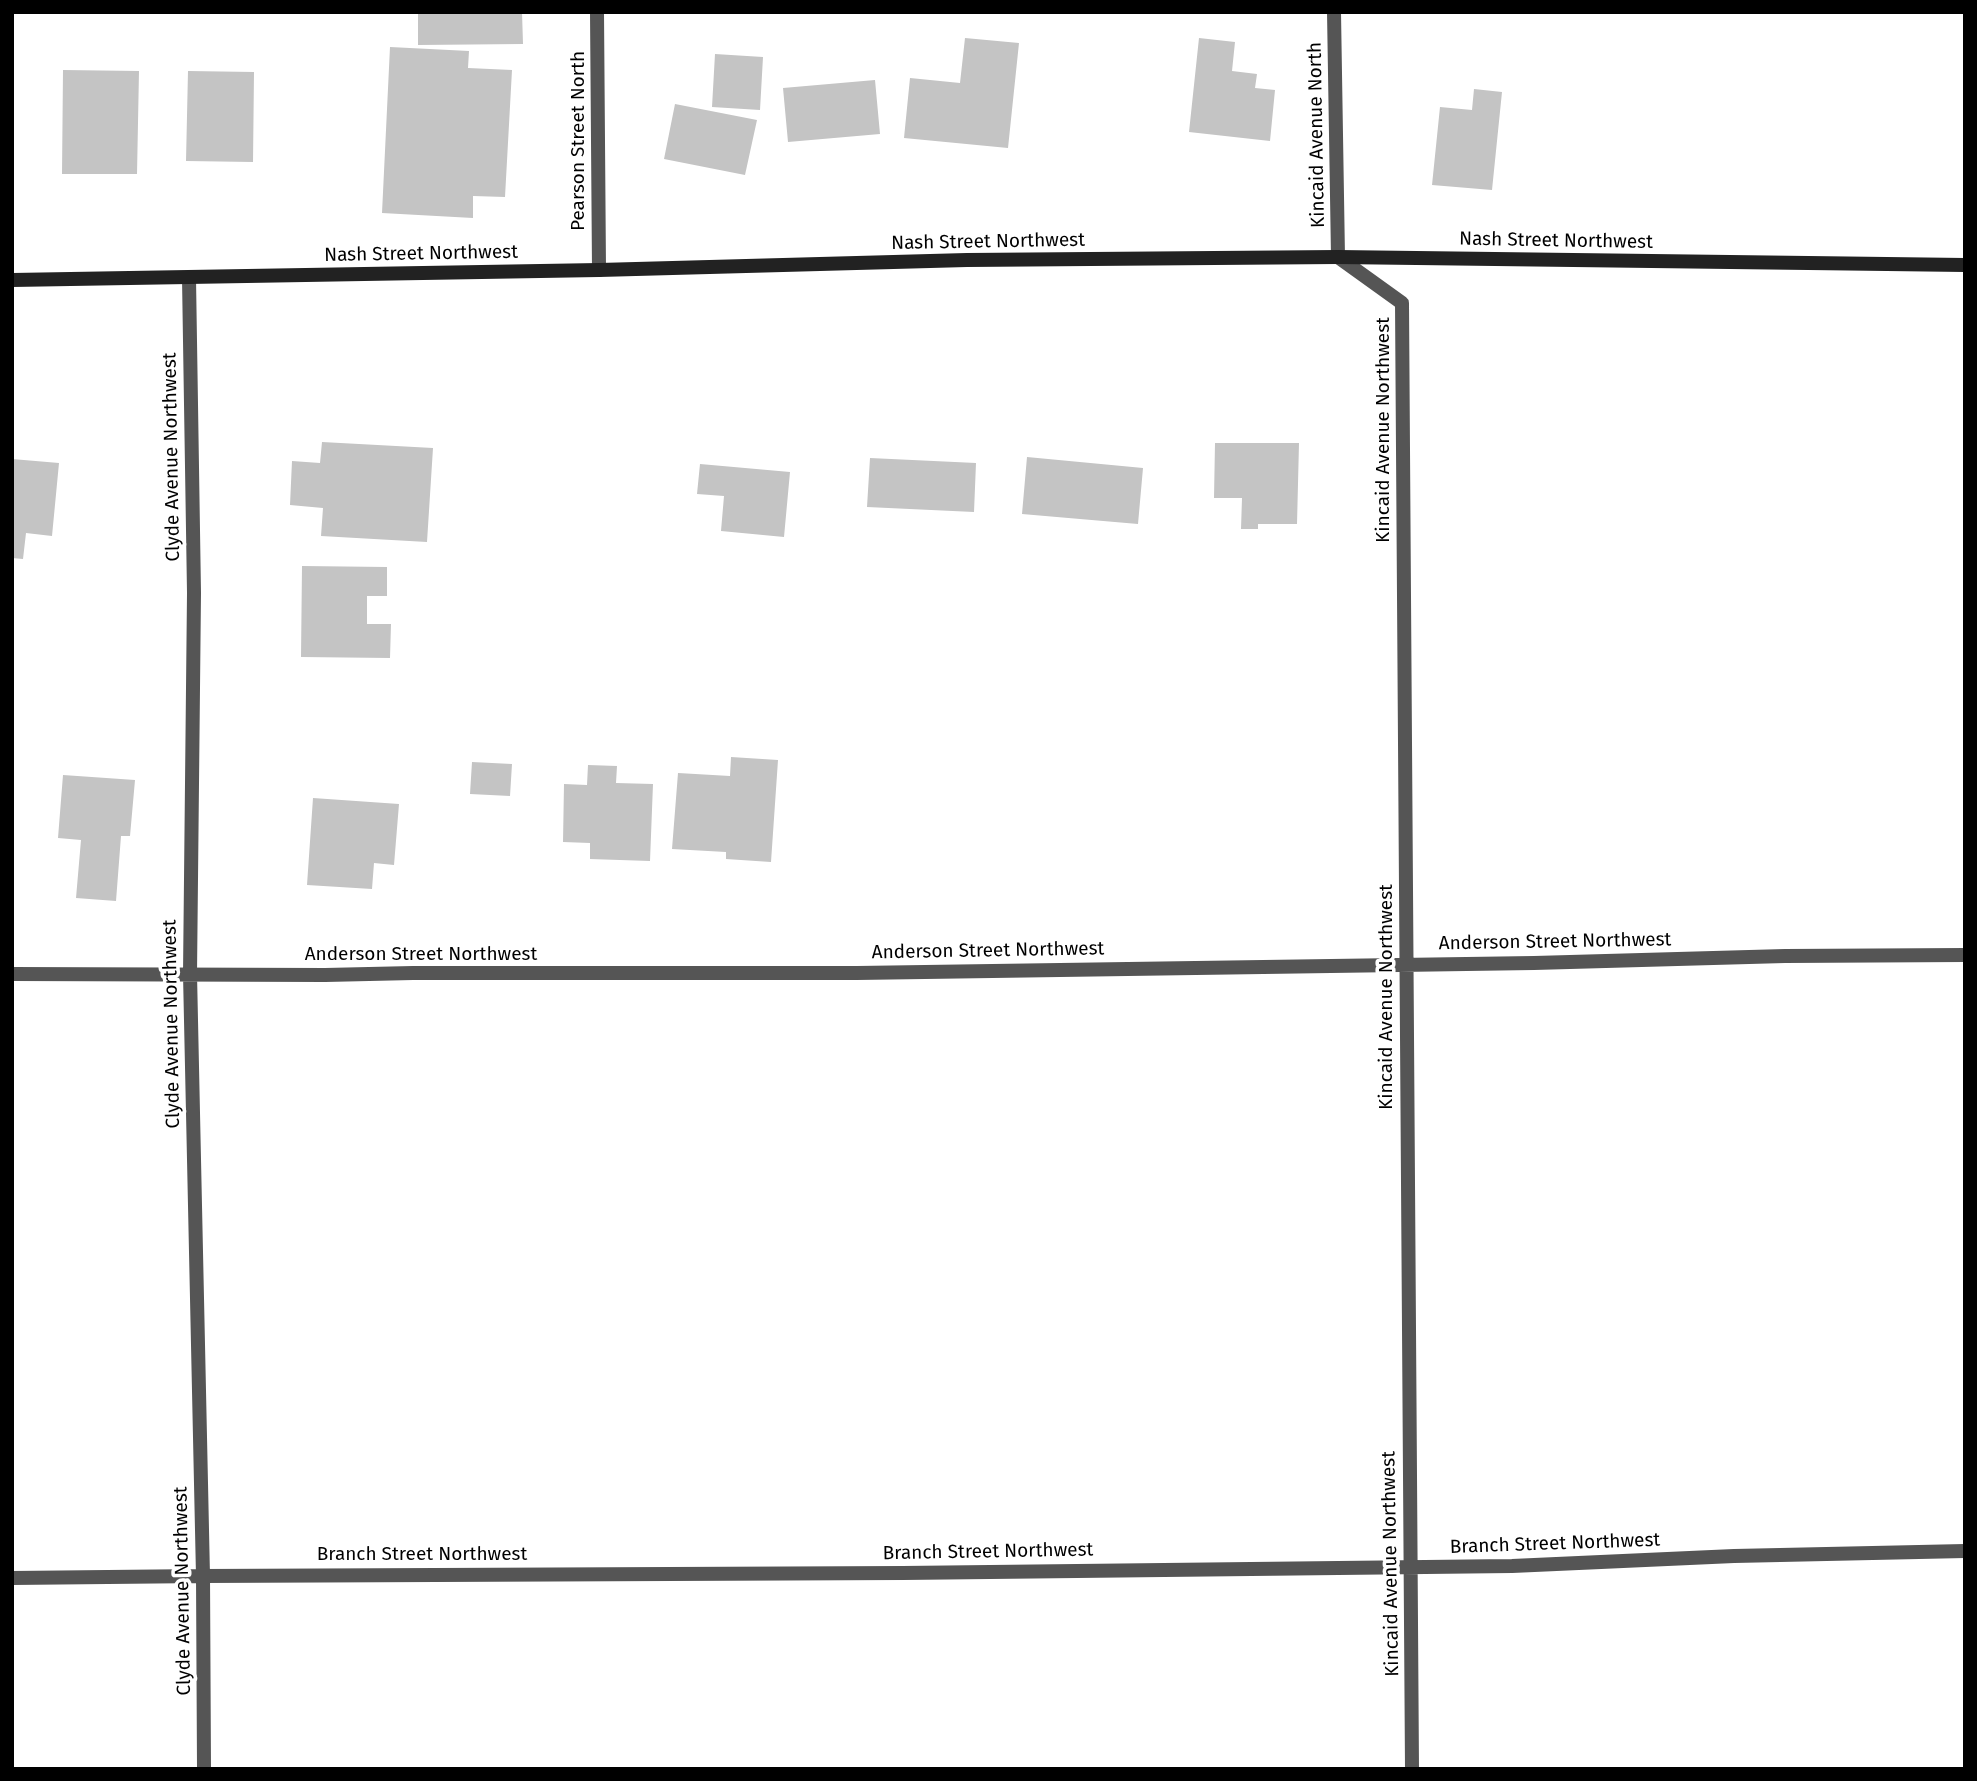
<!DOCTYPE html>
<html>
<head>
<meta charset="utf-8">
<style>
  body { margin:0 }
  #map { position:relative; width:1977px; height:1781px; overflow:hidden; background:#fff; font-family:"Fira Sans",sans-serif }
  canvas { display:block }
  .frame { position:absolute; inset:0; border:14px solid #000; pointer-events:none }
</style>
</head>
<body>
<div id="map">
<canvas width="1977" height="1781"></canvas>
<div class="frame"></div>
</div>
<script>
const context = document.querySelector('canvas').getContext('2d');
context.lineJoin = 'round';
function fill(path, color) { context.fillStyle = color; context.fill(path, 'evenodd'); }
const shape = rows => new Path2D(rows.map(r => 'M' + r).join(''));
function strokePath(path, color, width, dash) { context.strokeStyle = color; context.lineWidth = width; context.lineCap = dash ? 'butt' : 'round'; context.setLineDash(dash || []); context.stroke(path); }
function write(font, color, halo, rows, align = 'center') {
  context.font = font + ' "Fira Sans",sans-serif'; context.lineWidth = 7; context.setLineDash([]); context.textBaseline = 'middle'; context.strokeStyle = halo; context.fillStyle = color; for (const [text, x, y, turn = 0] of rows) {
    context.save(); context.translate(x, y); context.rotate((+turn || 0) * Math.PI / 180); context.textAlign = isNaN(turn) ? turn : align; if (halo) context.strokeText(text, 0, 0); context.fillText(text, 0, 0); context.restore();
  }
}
const building = shape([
  [418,12,522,12,523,44,418,45],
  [965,38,1019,43,1008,148,904,138,910,78,960,83],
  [1199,38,1235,42,1232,71,1257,74,1255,88,1275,90,1270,141,1189,132],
  [390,47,469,51,468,68,512,70,505,197,473,196,473,218,382,213],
  [715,54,763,57,760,110,712,107],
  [63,70,139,71,137,174,62,174],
  [188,71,254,72,253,162,186,161],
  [875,80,880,134,788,142,783,88],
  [1474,89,1502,92,1492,190,1432,185,1440,107,1472,110],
  [675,104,757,120,745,175,664,159],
  [322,442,433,448,427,542,321,536,323,508,290,505,292,461,320,463],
  [1215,443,1299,443,1297,524,1258,524,1258,529,1241,529,1242,498,1214,498],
  [1027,457,1143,468,1138,524,1022,514],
  [870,458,976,463,974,512,867,507],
  [12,459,59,463,52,536,26,533,23,559,12,558],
  [700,464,790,472,784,537,721,531,724,496,697,494],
  [302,566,387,567,387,596,367,596,367,624,391,624,390,658,301,657],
  [731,757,778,760,771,862,726,859,726,852,672,849,678,773,730,776],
  [472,762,512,764,510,796,470,794],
  [588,765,617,766,616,783,653,784,650,861,590,859,590,843,563,842,564,784,587,785],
  [63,775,135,780,130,836,121,836,116,901,76,898,81,840,58,838],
  [313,798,399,804,394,865,374,863,372,889,307,885]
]);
const street = shape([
  [597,12,599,270],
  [1334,12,1338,257,1402,303,1412,1769],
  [189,278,194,593,190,974,203,1576,204,1769],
  [12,974,325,975,413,973,857,973,1534,963,1785,956,1965,955],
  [12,1578,203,1576,903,1573,1512,1566,1734,1556,1965,1551]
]);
const secondary = shape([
  [12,280,599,270,967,260,1338,257,1965,265]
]);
const streetNames = [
  ["Kincaid Avenue North",1317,135,-91],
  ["Pearson Street North",579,141,-90],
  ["Nash Street Northwest",1556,241,1],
  ["Nash Street Northwest",988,242,-1],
  ["Nash Street Northwest",421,254,-1],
  ["Kincaid Avenue Northwest",1384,430,-90],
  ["Clyde Avenue Northwest",172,457,-91],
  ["Anderson Street Northwest",1555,942,-1],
  ["Anderson Street Northwest",988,951,-1],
  ["Anderson Street Northwest",421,955],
  ["Kincaid Avenue Northwest",1387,997,-90],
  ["Clyde Avenue Northwest",172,1024,-91],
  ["Branch Street Northwest",1555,1544,-2],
  ["Branch Street Northwest",988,1552,-1],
  ["Branch Street Northwest",422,1555],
  ["Kincaid Avenue Northwest",1391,1564,-91],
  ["Clyde Avenue Northwest",183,1591,-91]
];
fill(building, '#c4c4c4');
strokePath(street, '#555', 14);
strokePath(secondary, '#222', 14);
write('19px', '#000', '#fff', streetNames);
</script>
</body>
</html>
